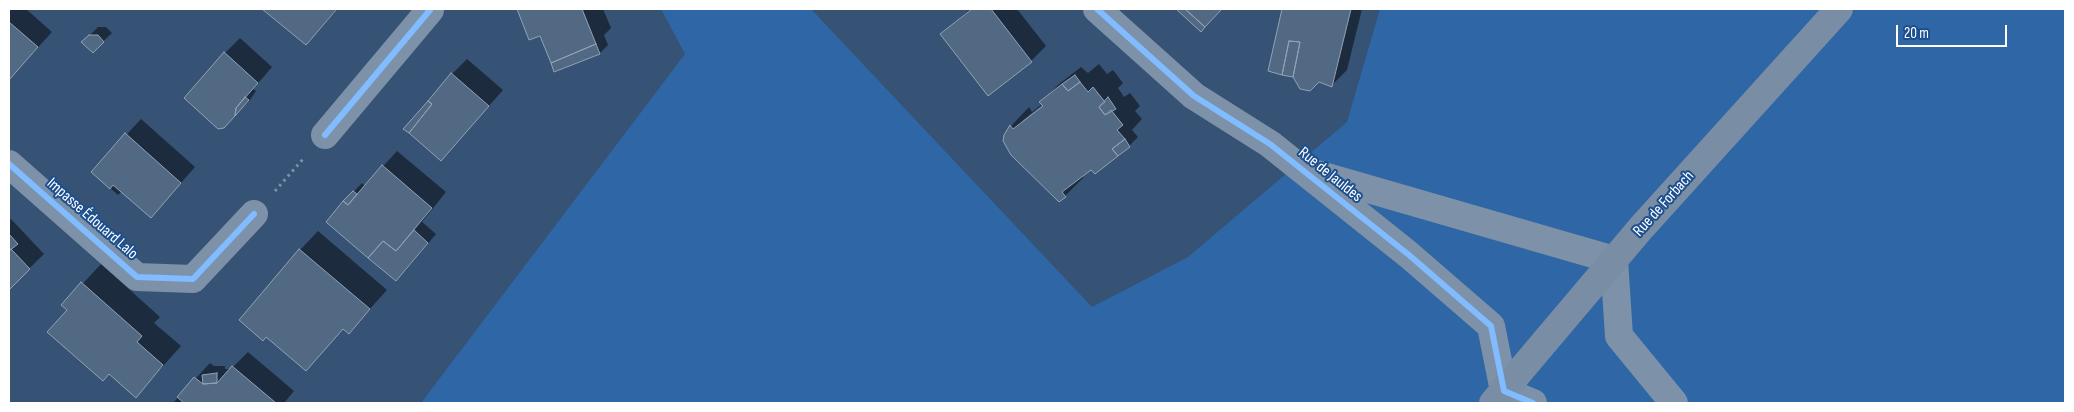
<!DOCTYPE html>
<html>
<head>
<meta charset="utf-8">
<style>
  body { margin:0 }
  #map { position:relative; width:2074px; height:412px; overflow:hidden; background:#365274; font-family:"Sofia Sans Condensed",sans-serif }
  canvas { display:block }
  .frame { position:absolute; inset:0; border:10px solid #fff; pointer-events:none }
  .scale { position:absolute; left:1896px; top:25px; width:111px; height:22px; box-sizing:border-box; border:2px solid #fff; border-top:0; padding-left:6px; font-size:15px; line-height:18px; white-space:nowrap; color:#fff; -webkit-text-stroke:4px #1b4f8f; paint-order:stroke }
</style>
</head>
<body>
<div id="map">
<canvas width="2074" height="412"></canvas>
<div class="frame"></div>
<div class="scale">20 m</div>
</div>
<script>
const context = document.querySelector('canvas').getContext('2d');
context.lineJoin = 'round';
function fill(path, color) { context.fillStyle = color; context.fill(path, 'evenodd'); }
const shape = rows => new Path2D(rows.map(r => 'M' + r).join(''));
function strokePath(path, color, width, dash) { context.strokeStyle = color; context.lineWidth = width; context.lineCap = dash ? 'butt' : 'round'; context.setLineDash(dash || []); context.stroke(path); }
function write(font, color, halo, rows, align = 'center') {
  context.font = font + ' "Sofia Sans Condensed",sans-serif'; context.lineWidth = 4; context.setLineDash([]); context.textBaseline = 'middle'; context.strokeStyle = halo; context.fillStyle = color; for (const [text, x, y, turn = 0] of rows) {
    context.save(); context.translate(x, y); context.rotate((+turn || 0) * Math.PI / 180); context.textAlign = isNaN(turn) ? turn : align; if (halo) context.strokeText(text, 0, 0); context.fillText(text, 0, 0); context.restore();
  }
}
const green = shape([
  [661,9,811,9,1092,307,1188,257,1347,122,1380,9,2065,9,2065,403,421,403,685,54]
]);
const shadow = shape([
  [9,9,26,9,52,32,9,79],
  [264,9,338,9,306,44],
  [519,9,603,9,611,28,604,35,608,45,600,53,541,34,530,39],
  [970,9,1017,9,1046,46,1031,61,942,34],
  [1283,9,1362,9,1347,70,1332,85,1320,81,1313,88,1305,90,1301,88,1294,76,1269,70],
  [98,27,106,27,112,33,93,51,83,42],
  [240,38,272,67,253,89,256,91,250,100,223,127,225,53],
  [467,59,503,90,441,160,452,74],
  [1099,64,1107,74,1113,70,1123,83,1118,88,1124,97,1130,93,1140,106,1135,111,1142,119,1132,130,1138,137,1129,146,1095,172,1092,168,1082,175,1084,177,1065,196,1005,135,1011,126,1029,107,1032,112,1042,104,1041,102,1059,84,1081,67,1088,73],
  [1047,101,1048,103,1022,124,1022,121],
  [141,119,195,167,165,201,122,191,118,195,92,172],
  [397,151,446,192,422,222,436,234,405,271,354,208,345,201,362,183,365,186],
  [11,219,44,254,9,288,9,221],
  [318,231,387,290,349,332,344,328,306,369,300,250],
  [101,264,160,317,154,323,181,346,136,396,69,310,63,305],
  [248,352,294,391,284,403,173,403,210,363,214,366,225,366,225,369,231,369]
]);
const building = shape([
  [262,9,337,9,306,45,262,9],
  [517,9,582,9,596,44,551,63,540,36,529,40,517,9],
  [972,9,991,9,1032,62,988,96,940,34,972,9],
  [1176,9,1185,9,1205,27,1201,32,1176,9],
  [1185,9,1222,9,1205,27,1185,9],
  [1282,9,1351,9,1332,87,1319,82,1310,91,1300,89,1293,77,1300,42,1289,41,1282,75,1268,71,1282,9],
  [9,22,38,47,9,80,9,22],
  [89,35,98,35,104,42,93,53,81,42,89,35],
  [1289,41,1300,42,1293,77,1282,75,1289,41],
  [596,44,600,54,554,72,551,63,596,44],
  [224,52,258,83,236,108,235,116,224,128,218,129,184,98,224,52],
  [451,73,489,106,441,161,409,133,432,104,428,101,451,73],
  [1075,75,1080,82,1068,91,1062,84,1075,75],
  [1080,82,1088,92,1093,87,1105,102,1099,107,1105,115,1111,110,1123,125,1117,130,1125,139,1112,149,1118,156,1095,174,1091,170,1062,192,1066,197,1059,202,1011,155,1003,141,1004,135,1010,125,1013,129,1043,106,1039,102,1062,84,1068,91,1080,82],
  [245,97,249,100,235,116,236,108,245,97],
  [1108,97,1116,109,1105,115,1099,107,1108,97],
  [428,101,432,104,409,133,403,129,428,101],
  [125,133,181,183,151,218,113,185,110,189,91,172,125,133],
  [1125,139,1130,147,1118,156,1112,149,1125,139],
  [382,165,432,208,396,251,383,241,368,258,326,222,343,201,348,205,382,165],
  [353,191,357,194,348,205,343,201,353,191],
  [414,230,428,243,396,281,368,258,383,241,396,251,414,230],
  [9,234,18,244,9,251,9,234],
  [11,249,30,269,9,290,9,251,11,249],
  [299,249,370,309,349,334,343,329,306,371,266,337,263,341,239,320,299,249],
  [81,282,142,336,137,342,163,365,136,398,109,374,103,381,47,332,67,310,61,305,81,282],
  [232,366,276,403,184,403,177,397,194,377,203,384,217,383,232,366],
  [217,373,217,383,203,384,202,375,217,373]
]);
const path = shape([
  [275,191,304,158]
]);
const street = shape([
  [1097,9,1194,96,1270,144,1409,255,1491,326,1504,391,1533,403],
  [325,135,430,10,429,9],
  [9,164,137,277,193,279,254,214],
  [1313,173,1614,260,1619,336,1674,403]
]);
const secondary = shape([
  [1493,403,1641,228,1839,9]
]);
const cycleway = shape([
  [1097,9,1194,96,1270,144,1409,255,1491,326,1504,391,1533,403],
  [325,135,430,10,429,9],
  [9,164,137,277,193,279,254,214]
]);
const streetNames = [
  ["Rue de Jauldes",1330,175,39],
  ["Rue de Forbach",1664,204,-48],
  ["Impasse Édouard Lalo",92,219,41]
];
fill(green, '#2f66a5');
fill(shadow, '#0007');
fill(building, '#526984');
strokePath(building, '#92a2b6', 1);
strokePath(path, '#7d92a8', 3, [2.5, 4]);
strokePath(street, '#7d92a8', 28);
strokePath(secondary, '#798da4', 28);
strokePath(cycleway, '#80bcff', 6);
write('16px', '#fff', '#1b4f8f', streetNames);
</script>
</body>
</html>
